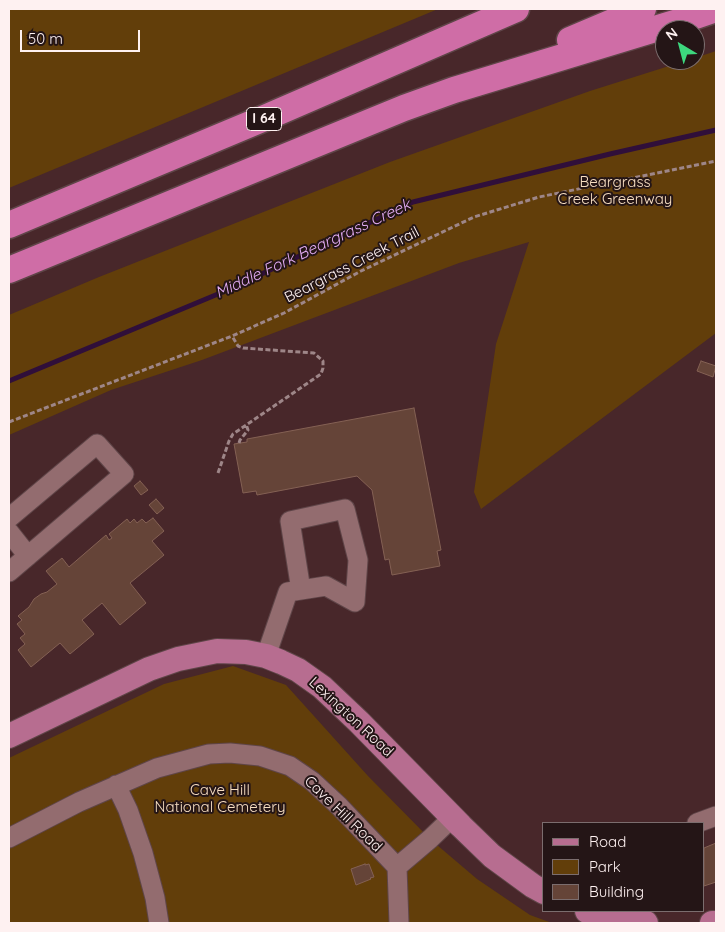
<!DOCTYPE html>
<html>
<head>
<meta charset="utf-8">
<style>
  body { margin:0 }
  #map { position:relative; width:725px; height:932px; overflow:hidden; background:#48272a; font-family:Quicksand,sans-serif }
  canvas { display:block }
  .frame { position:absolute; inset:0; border:10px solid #fef1f1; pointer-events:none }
  .legend { position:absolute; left:542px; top:822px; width:162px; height:90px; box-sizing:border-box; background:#241516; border:1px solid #7b6d6e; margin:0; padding:6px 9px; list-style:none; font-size:15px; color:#fef1f1 }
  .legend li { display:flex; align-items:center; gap:10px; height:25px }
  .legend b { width:25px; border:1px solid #7b6d6e }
  .north { position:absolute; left:655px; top:20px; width:50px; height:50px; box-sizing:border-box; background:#241516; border:1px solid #7b6d6e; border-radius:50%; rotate:323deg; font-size:14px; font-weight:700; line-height:20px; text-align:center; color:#fef1f1 }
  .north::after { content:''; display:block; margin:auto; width:18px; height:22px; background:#3dd77e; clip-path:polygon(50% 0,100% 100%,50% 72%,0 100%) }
  .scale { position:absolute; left:20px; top:30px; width:120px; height:22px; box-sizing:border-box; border:2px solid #fef1f1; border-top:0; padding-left:6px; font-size:15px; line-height:18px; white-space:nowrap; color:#fef1f1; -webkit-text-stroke:4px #241516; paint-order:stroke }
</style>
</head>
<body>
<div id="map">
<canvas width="725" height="932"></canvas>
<div class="frame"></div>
<ul class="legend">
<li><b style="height:6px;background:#b76d90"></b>Road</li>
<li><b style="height:14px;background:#623e0a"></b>Park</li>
<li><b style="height:14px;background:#654438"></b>Building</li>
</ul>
<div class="north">N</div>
<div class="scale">50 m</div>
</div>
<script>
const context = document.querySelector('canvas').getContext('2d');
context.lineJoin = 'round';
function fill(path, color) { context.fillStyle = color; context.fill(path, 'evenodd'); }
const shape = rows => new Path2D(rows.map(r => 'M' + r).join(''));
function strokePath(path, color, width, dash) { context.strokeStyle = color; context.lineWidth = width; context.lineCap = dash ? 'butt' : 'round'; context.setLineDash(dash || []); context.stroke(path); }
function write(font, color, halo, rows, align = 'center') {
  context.font = font + ' Quicksand,sans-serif'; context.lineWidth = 4; context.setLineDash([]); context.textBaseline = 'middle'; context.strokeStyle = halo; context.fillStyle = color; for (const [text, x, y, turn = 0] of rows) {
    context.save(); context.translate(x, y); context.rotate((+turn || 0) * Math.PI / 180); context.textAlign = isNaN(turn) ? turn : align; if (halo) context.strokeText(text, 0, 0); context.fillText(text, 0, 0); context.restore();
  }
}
const green = shape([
  [9,9,438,9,9,188],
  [716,51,716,333,481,509,474,492,496,344,529,242,459,263,202,360,111,390,9,435,9,315,99,277,390,162,590,91,688,60,695,60,695,58],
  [233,666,286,685,368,776,430,839,477,879,530,915,552,923,9,923,9,758,164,684]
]);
const stream = shape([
  [9,381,230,289,413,202,610,154,716,130]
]);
const building = shape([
  [701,361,716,366,713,377,697,371,701,361],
  [414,408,441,550,437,551,440,566,392,575,389,559,385,560,372,490,357,476,257,495,256,491,243,493,234,444,247,442,247,439,414,408],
  [140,481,148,490,141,495,134,486,140,481],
  [156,499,164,508,157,514,149,505,156,499],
  [153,518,164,531,152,541,164,555,130,583,146,603,120,625,102,603,82,620,94,634,70,654,60,643,31,667,18,650,25,644,20,638,25,634,17,624,22,620,18,616,29,607,34,599,41,594,47,592,57,584,46,571,62,558,69,567,106,535,109,540,112,538,109,534,127,519,130,523,134,519,137,523,142,519,146,523,153,518],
  [716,843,716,882,704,886,704,848,716,843],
  [365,864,365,865,369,864,374,877,370,878,371,879,356,885,351,869,365,864]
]);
const path = shape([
  [9,422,232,336,284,313,361,271,474,217,539,197,716,161],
  [239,443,240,440,248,430,246,424],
  [218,473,229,441,233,434,321,374,323,368,323,361,314,353,243,348,238,346,232,336]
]);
const minor = shape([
  [9,518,97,444,124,474,9,572],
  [9,532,28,556],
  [266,656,288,592,326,586,355,602,358,560,345,509,290,521,301,590],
  [116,785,128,810,143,853,155,898,159,923],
  [697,823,716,816],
  [9,838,79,802,157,768,209,754,230,753,260,756,290,766,312,781,339,806,397,867,399,923],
  [397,867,430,839,453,817]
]);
const major = shape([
  [9,736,149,669,178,659,217,651,246,652,266,656,281,662,298,670,322,687,359,722,461,826,492,856,533,886,544,892],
  [587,911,623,920,646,923],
  [712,923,716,923]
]);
const highway = shape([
  [570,40,643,9],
  [9,225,267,117,516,9],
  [9,270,404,108,454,90,678,22,716,9]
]);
const shields = [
  [264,119,35]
];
const shieldNames = [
  ["I 64",264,119]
];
const parkNames = [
  ["Beargrass",615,182],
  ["Creek Greenway",615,199],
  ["Cave Hill",220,790],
  ["National Cemetery",220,807]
];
const streetNames = [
  ["Beargrass Creek Trail",352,265,-27],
  ["Lexington Road",351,717,43],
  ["Cave Hill Road",343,814,44]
];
const waterNames = [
  ["Middle Fork Beargrass Creek",313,249,-25]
];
fill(green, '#623e0a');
strokePath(stream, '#300f3a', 5);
fill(building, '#654438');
strokePath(building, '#846154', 1);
strokePath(minor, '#5f4548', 21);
strokePath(major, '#5f4548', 26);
strokePath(highway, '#5f4548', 29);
strokePath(path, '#9e8688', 3, [5, 2.5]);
strokePath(minor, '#936c6f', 19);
strokePath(major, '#b76d90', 24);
strokePath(highway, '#cf6da6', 26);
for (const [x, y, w] of shields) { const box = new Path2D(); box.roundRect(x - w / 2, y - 11.5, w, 23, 4); context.fillStyle = '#241516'; context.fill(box); strokePath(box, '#fef1f1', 1); }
write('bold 14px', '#fef1f1', null, shieldNames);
write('15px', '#f7dec2', '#241516', parkNames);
write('15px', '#fef1f1', '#241516', streetNames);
write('italic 16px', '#e4adf5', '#241516', waterNames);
</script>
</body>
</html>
